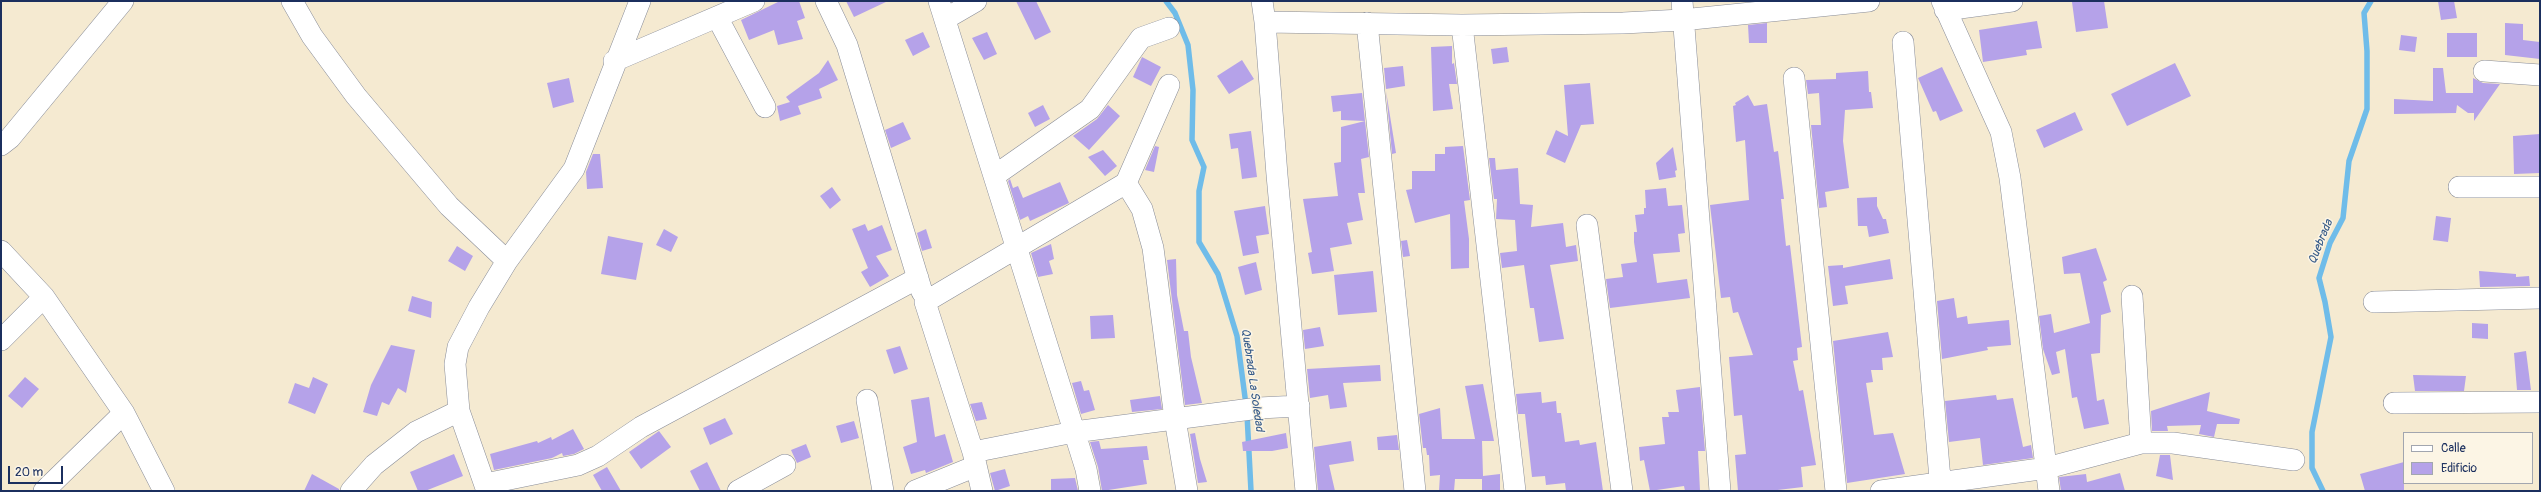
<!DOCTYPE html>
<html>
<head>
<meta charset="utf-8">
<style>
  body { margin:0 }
  #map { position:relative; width:2541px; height:492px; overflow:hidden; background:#f5ead1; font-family:Pangolin,sans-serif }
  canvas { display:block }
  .frame { position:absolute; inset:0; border:2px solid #1b2f5e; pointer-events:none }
  .legend { position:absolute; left:2403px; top:432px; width:130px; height:52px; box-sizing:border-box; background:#fcf5e5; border:1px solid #a2a6af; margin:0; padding:5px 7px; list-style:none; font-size:12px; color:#1b2f5e }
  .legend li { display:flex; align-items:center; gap:8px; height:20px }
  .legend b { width:20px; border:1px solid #a2a6af }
  .scale { position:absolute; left:8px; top:466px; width:55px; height:18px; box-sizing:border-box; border:2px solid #1b2f5e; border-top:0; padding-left:5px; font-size:12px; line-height:14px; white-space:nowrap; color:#1b2f5e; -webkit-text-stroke:3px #fcf5e5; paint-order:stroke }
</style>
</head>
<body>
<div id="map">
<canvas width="2541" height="492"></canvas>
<div class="frame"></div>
<ul class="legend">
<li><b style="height:5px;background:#fff"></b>Calle</li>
<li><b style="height:11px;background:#b5a2e9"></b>Edificio</li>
</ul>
<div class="scale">20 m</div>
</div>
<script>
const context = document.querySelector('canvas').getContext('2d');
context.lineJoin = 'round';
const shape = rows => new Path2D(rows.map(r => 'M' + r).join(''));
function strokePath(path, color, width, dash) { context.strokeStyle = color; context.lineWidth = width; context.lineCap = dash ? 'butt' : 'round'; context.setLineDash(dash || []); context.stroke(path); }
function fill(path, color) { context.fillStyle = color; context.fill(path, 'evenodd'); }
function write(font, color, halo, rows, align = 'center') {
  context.font = font + ' Pangolin,sans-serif'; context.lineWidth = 3; context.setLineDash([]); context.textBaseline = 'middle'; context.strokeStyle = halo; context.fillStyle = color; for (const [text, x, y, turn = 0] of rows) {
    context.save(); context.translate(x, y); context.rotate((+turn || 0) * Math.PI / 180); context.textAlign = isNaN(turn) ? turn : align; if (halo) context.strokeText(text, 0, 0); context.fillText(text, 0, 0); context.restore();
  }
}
const stream = shape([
  [1166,1,1175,13,1188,45,1193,90,1192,140,1204,167,1199,191,1199,242,1218,274,1237,336,1246,405],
  [1247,414,1251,491],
  [2323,491,2312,468,2312,432,2331,337,2325,302,2319,278,2330,243,2343,218,2349,161,2367,109,2367,51,2364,13,2371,1]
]);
const building = shape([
  [780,1,799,1,805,18,797,21,803,39,778,45,774,30,749,40,741,20],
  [846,1,888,1,854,17],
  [1016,1,1036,1,1051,32,1035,40],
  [2082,1,2104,1,2108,28,2076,32,2072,2],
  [2438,1,2454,1,2457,18,2441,20],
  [2037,21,2042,48,2026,50,2027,55,1983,62,1979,30],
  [1767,23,1767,43,1749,43,1748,25],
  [2505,23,2523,24,2523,40,2540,42,2540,59,2505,55],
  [923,32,930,47,913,56,905,40],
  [987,32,997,54,984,60,972,38],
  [2447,33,2477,33,2477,57,2447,57],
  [2401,35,2417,37,2415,52,2399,50],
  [1452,46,1452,64,1454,63,1457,84,1449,84,1453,109,1433,111,1431,47],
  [1507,47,1509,62,1493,64,1491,49],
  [1142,57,1161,67,1151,86,1133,77],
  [828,60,838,80,819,89,822,98,798,106,801,114,780,121,777,106,790,102,786,97,819,73],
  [1242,60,1254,79,1229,94,1217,76],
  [2175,63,2191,96,2127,126,2111,94],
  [1403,66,1405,86,1386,89,1384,68],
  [1942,67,1963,111,1940,121,1936,111,1933,112,1918,78],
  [2433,68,2443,68,2446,93,2473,93,2473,78,2483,83,2500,84,2474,121,2474,113,2468,113,2457,105,2456,113,2394,114,2394,99,2433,101],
  [1868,71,1869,92,1871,92,1873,108,1845,110,1843,141,1849,188,1825,192,1827,207,1819,208,1811,125,1821,125,1819,93,1808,94,1806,80,1836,79,1836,73],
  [569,78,574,102,553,108,547,83],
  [1590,83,1594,124,1581,125,1565,163,1546,154,1556,130,1568,136,1564,85],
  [1386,91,1396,153,1392,154],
  [1362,93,1365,121,1341,120,1341,111,1333,112,1331,96],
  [1748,95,1754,106,1767,104,1774,152,1778,151,1784,199,1781,199,1786,246,1790,245,1802,347,1797,348,1798,360,1793,361,1799,391,1803,390,1816,465,1801,467,1803,487,1769,491,1738,491,1735,455,1746,454,1742,415,1734,416,1729,357,1753,355,1738,312,1733,313,1730,297,1721,298,1710,205,1749,200,1745,140,1736,142,1733,106,1736,105,1735,103],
  [1043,105,1050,119,1035,127,1028,113],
  [1108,105,1120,116,1089,150,1073,136,1097,119],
  [2075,112,2083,130,2044,148,2036,130],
  [1365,121,1369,157,1361,159,1365,193,1358,193,1363,220,1347,223,1352,244,1330,248,1334,271,1312,274,1308,253,1312,252,1303,199,1338,196,1334,163,1341,162,1341,127],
  [903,122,911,139,891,148,885,130],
  [1251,131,1257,177,1242,179,1238,148,1231,149,1229,134],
  [2540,134,2540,173,2514,174,2513,136],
  [1155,146,1159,147,1154,172,1145,170],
  [1463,146,1470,200,1464,201,1469,239,1469,268,1451,269,1450,214,1415,223,1406,190,1412,189,1412,171,1435,171,1435,154,1445,154,1445,147],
  [1673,147,1677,170,1675,171,1676,177,1659,180,1656,163],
  [1103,150,1117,166,1105,176,1088,157],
  [593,154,600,154,603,188,587,189,586,172],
  [1489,158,1495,158,1496,170,1518,168,1520,204,1533,205,1531,227,1563,223,1566,247,1576,245,1578,261,1550,265,1564,339,1539,342,1534,308,1530,308,1524,265,1502,268,1500,253,1517,251,1515,220,1496,219,1497,199,1494,199],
  [1010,179,1013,188,1018,186,1023,198,1060,182,1069,203,1030,221,1028,216,1020,220,1008,181],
  [832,187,841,200,830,209,820,196],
  [1666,188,1668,206,1682,205,1685,233,1678,234,1680,252,1653,254,1657,283,1687,279,1690,298,1610,308,1606,279,1623,277,1621,264,1637,262,1634,242,1634,232,1637,232,1635,215,1644,214,1644,208,1646,208,1645,190],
  [1877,197,1877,206,1883,219,1886,219,1889,233,1869,237,1867,226,1858,226,1857,198],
  [1265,206,1269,234,1256,236,1259,253,1243,256,1234,211],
  [2436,216,2451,218,2448,242,2433,240],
  [865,224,868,231,882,225,892,250,876,256,889,276,870,287,861,272,868,268,852,229],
  [664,229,678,237,671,252,656,245],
  [926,229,932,248,922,251,917,233],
  [608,236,643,243,636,280,601,274],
  [1407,240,1410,256,1403,257,1401,241],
  [1051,244,1054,259,1049,261,1053,274,1038,277,1031,253],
  [457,246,473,256,465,271,448,261],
  [2096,248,2107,280,2103,282,2111,312,2101,315,2100,353,2091,354,2097,401,2104,399,2109,424,2084,429,2077,397,2072,398,2065,349,2056,352,2060,373,2052,375,2043,349,2039,316,2051,314,2054,333,2090,323,2080,273,2064,274,2062,257],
  [1176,259,1177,295,1184,331,1188,331,1191,357,1202,403,1185,405,1167,260],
  [1890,259,1893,279,1845,286,1848,304,1833,306,1828,266,1843,265,1843,268],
  [1256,262,1262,290,1245,295,1238,267],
  [1373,271,1377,312,1338,315,1334,275],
  [2479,271,2516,274,2516,277,2529,276,2530,286,2480,287],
  [412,296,432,302,431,318,408,311],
  [1954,298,1957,318,1967,316,1968,324,2009,320,2011,345,1987,347,1988,350,1942,359,1937,301],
  [1113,315,1115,338,1091,339,1090,316],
  [2472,323,2488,324,2488,339,2472,338],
  [1320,327,1324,346,1305,349,1303,330],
  [1888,332,1893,357,1882,358,1883,370,1871,370,1873,382,1866,383,1874,435,1893,433,1905,474,1847,483,1833,341],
  [391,345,415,350,406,393,398,388,389,405,382,402,377,416,363,412,371,385],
  [900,346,908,369,894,374,886,350],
  [2526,351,2531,390,2517,390,2514,353],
  [1380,365,1381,381,1343,383,1347,407,1330,409,1328,395,1310,398,1307,369],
  [2413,375,2466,376,2464,391,2415,391],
  [25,377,39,389,22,408,8,396],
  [313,377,328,384,315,414,288,403,295,383,309,388],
  [1081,381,1084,391,1089,390,1095,410,1081,414,1072,383],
  [1483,384,1494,441,1482,441,1483,476,1500,474,1500,491,1482,491,1482,479,1455,479,1454,491,1439,491,1440,475,1430,476,1429,455,1427,455,1426,448,1423,448,1419,414,1440,408,1442,439,1475,439,1465,386],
  [1700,387,1705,451,1698,451,1700,491,1685,491,1684,486,1650,491,1644,460,1640,461,1639,447,1665,444,1662,417,1669,417,1668,412,1679,412,1676,390],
  [1541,392,1542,403,1556,401,1557,413,1561,413,1565,442,1579,440,1580,445,1596,442,1603,491,1566,491,1565,483,1546,485,1545,476,1532,477,1525,414,1518,414,1516,394],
  [2210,392,2207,411,2240,419,2239,424,2217,424,2214,437,2199,434,2201,425,2167,426,2168,431,2152,431,2151,411],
  [1996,395,1997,400,2013,398,2023,447,2031,445,2033,458,1983,465,1980,438,1949,442,1945,401],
  [1160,396,1162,409,1132,412,1130,400],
  [929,397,935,437,945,434,953,462,926,473,925,470,911,474,903,447,917,442,911,400],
  [982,402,987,419,976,421,970,404],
  [725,418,733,434,710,445,703,428],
  [854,421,859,438,841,443,836,426],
  [573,429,584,449,574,454,563,456,562,453,552,458,494,470,490,454,537,441,538,443,551,437,552,440],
  [659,431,671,447,641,469,629,452],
  [1195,433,1200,459,1207,482,1198,483,1190,434],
  [1286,433,1288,448,1272,451,1243,451,1242,442],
  [1397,435,1399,450,1378,450,1377,437],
  [1099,441,1101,449,1147,446,1149,460,1143,460,1147,484,1102,491,1098,467,1090,442],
  [1351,441,1354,461,1329,465,1335,491,1318,491,1314,447],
  [806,444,811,457,797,463,791,450],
  [454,454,463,476,425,491,418,491,410,472],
  [2160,455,2170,455,2173,480,2156,476],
  [707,462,721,491,700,491,690,471],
  [2404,462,2404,491,2365,491,2360,474],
  [607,467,621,491,602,491,593,475],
  [1005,469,1010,486,995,491,990,473],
  [2120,473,2125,491,2061,491,2059,477,2086,474,2087,482],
  [312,474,339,489,339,491,304,491],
  [1075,478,1078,491,1051,491,1051,479]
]);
const minor = shape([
  [292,1,312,36,356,96,449,206,507,261],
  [826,1,847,45,922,292],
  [939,1,1086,469,1090,491],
  [1262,1,1265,22,1277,175,1306,491],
  [1682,1,1720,491],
  [1942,1,2001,132,2010,178,2049,491],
  [1945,10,2012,1],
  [717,17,765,107],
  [945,19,976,1],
  [1265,22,1462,25,1623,23,1682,20,1869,1],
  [1367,23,1415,491],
  [1462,25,1515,491],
  [1903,42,1941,491],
  [614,61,754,1],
  [2484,71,2540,75],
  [1794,78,1836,491],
  [1169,85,1126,183,1142,209,1153,248,1175,419,1187,491],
  [1,145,10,138,123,1],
  [994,176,1090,109,1141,38,1169,28],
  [2459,187,2540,187],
  [1587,225,1622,491],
  [1,251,44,297,124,413,164,491],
  [2132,296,2141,443],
  [2374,302,2540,298],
  [1,340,44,297],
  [867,400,883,491],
  [2394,403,2540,402],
  [973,452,1074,432,1259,408,1299,406],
  [485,484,578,465,598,456,641,427,918,278],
  [44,491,124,413],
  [351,491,374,465,416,432,459,411],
  [487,491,459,411,455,364,458,347,479,307,507,261,574,169,640,1],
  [738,491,785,465],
  [915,491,976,466],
  [982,491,973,452,925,302,1126,183],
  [1881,491,2047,468,2141,443,2173,443,2294,460]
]);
const waterNames = [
  ["Quebrada",2321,242,-68],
  ["Quebrada La Soledad",1252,380,82]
];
strokePath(stream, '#6fbce9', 5.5);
fill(building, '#b5a2e9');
strokePath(minor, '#888c98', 22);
strokePath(minor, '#fff', 21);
write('italic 12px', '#345988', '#fcf5e5', waterNames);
</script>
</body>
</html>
